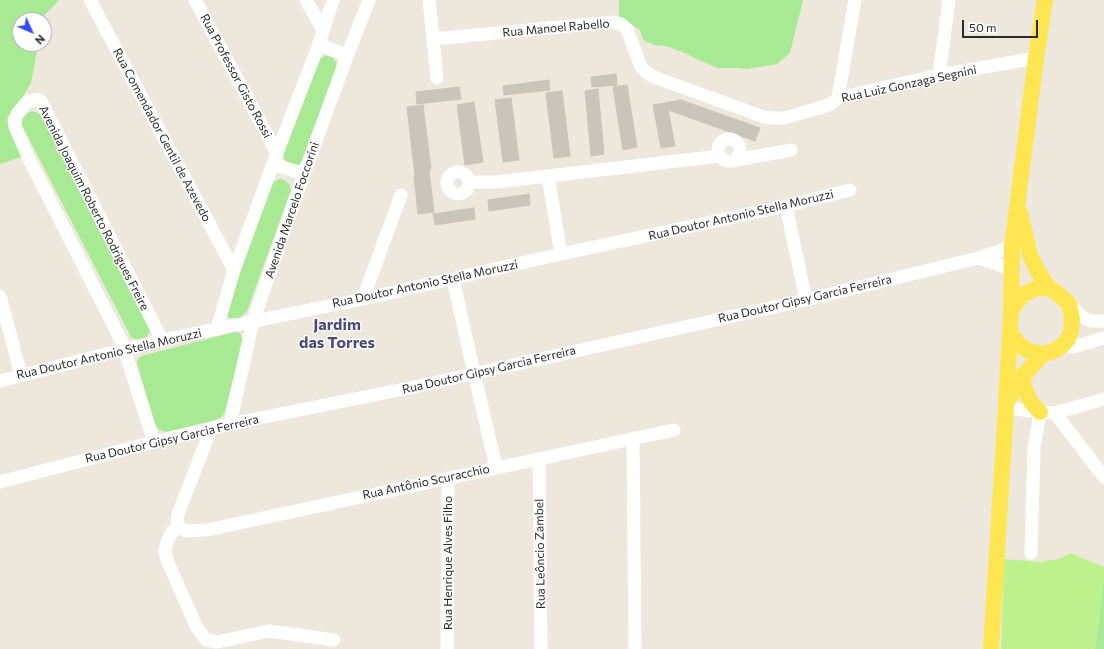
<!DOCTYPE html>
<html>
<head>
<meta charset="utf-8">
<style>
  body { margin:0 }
  #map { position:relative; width:1104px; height:649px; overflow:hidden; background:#eee8dc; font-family:Commissioner,sans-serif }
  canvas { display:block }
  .north { position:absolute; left:12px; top:12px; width:40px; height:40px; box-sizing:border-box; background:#fff; border:1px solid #aaa; border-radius:50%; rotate:134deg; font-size:11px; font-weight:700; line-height:16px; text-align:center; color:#2b2b2b }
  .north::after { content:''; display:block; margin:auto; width:14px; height:18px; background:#3748ff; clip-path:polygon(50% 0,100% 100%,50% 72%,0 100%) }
  .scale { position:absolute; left:962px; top:20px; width:76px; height:18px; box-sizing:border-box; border:2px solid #2b2b2b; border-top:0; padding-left:5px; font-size:12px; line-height:14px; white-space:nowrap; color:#2b2b2b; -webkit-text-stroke:3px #fff; paint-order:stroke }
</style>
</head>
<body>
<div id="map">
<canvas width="1104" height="649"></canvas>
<div class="north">N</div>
<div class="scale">50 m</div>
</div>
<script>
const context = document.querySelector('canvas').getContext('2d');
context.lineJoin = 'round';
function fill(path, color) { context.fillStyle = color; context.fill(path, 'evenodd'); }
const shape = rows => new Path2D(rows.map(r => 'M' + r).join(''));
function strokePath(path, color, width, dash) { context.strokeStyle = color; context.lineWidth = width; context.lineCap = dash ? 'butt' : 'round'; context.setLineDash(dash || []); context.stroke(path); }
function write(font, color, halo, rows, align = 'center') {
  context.font = font + ' Commissioner,sans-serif'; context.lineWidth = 3; context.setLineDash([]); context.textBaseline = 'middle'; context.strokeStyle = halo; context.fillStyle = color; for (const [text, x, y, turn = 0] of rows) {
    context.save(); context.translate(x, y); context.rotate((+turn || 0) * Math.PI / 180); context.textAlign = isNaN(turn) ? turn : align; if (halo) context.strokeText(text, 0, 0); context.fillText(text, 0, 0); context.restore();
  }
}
const green = shape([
  [0,0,59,0,43,17,42,20,20,20,20,44,38,44,31,83,9,119,24,156,0,164],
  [619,0,803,0,790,53,777,64,747,69,738,68,718,68,701,61,685,53,666,46,655,45,644,41,639,29,619,17],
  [325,56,328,56,333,58,336,62,337,66,303,160,300,164,296,165,287,163,284,158,284,153,319,59],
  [32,111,35,112,42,115,150,327,150,331,147,336,145,339,137,340,131,337,22,125,23,118,28,113],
  [280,179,284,180,289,184,291,190,247,311,243,315,239,318,229,318,227,317,226,311,272,184,274,182],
  [235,332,239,333,241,335,243,341,224,414,221,417,216,420,166,432,158,429,155,424,137,363,138,359,141,356],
  [1104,577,1104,649,1095,649]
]);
const pitch = shape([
  [1070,553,1104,567,1104,578,1095,649,1001,649,1004,559,1040,562,1059,559]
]);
const building = shape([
  [616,74,617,85,592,87,591,77,616,74],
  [549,80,550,90,504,95,503,86,549,80],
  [627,85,637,147,623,150,613,87,627,85],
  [459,87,461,99,417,104,416,92,459,87],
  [598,89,604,154,591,156,585,91,598,89],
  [562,91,570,156,554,158,546,93,562,91],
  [511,98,519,160,503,162,495,100,511,98],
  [681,100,760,128,755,141,668,110,675,146,661,148,653,105,681,100],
  [474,102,483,162,465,165,457,105,474,102],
  [423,105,431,169,429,170,434,212,418,214,414,176,415,176,407,107,423,105],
  [529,194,530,205,489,211,488,200,529,194],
  [474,208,475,219,435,225,433,214,474,208]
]);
const minor = shape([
  [90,0,234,270],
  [195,0,277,153],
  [306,0,323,30],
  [429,0,437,78],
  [433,39,613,22,621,24,627,29,641,67,646,72,654,77,764,117,774,118,784,118,816,109,831,104,838,98,939,75,1036,58],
  [319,44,347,56],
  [939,75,949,0],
  [838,98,855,0],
  '718 150a11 11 0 1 1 22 0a11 11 0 1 1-22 0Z',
  [731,161,791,150],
  [273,164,304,174],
  '447 183a11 11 0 1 1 22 0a11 11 0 1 1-22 0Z',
  [548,176,561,254],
  [469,182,497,182,720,156],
  [786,206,806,300],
  [978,258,1011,269],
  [453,279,474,373,496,467],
  [0,296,21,375],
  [363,299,401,195],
  [1069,304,1081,316,1091,321,1104,321],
  [217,329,234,270,277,153,319,44,333,0],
  [1063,345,1073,347,1104,338],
  [0,381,162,340,363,299,561,254,786,206,850,190],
  [1006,407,1015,409,1040,412,1055,413,1104,399],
  [1055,413,1104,477],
  [230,424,253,321,304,174,347,56,369,0],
  [633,438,635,649],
  [154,442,122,342,30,161,15,127,14,120,19,111,27,102,37,99,41,101,162,340],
  [539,459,541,649],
  [0,482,154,442,230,424,414,387,806,300,978,258,1012,247],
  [179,527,186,531,207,530,674,430],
  [179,527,172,532,167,542,165,550,167,560,196,626,206,640,217,642,269,631,334,640],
  [179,527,177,520,178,514,211,429],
  [1031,553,1034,448,1040,412],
  [447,649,448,478]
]);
const major = shape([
  [1011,310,1022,295,1037,288,1049,288],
  [1010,333,1019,344,1027,350,1036,353,1043,354,1054,351,1063,345,1068,339,1071,331,1072,319,1069,304,1057,293,1049,288,1038,272,1030,255,1020,213],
  [1021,378,1025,390,1031,402,1040,412],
  [1008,400,1021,378,1043,354],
  [991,649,1006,407,1011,310,1012,247,1036,58,1045,0]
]);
const streetNames = [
  ["Rua Manoel Rabello",556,28,-5],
  ["Rua Professor Gisto Rossi",236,76,62],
  ["Rua Luiz Gonzaga Segnini",909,84,-12],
  ["Rua Comendador Gentil de Azevedo",162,135,62],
  ["Avenida Joaquim Roberto Rodrigues Freire",94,208,63],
  ["Avenida Marcelo Foccorini",292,210,-71],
  ["Rua Doutor Antonio Stella Moruzzi",741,215,-13],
  ["Rua Doutor Antonio Stella Moruzzi",425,284,-12],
  ["Rua Doutor Gipsy Garcia Ferreira",805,299,-13],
  ["Rua Doutor Antonio Stella Moruzzi",109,354,-13],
  ["Rua Doutor Gipsy Garcia Ferreira",489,370,-13],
  ["Rua Doutor Gipsy Garcia Ferreira",172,439,-13],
  ["Rua Antônio Scuracchio",426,482,-12],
  ["Rua Leôncio Zambel",540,554,-91],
  ["Rua Henrique Alves Filho",448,563,-90]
];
const districtNames = [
  ["Jardim",337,325],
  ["das Torres",337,343]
];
fill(green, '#a8e993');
fill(pitch, '#bdf18e');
fill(building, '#c9c5bb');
strokePath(building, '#cac4b5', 1);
strokePath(minor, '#fff', 13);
strokePath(major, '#fde652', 16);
write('12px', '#2b2b2b', '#fff', streetNames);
write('bold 16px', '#474b80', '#fff', districtNames);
</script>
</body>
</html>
